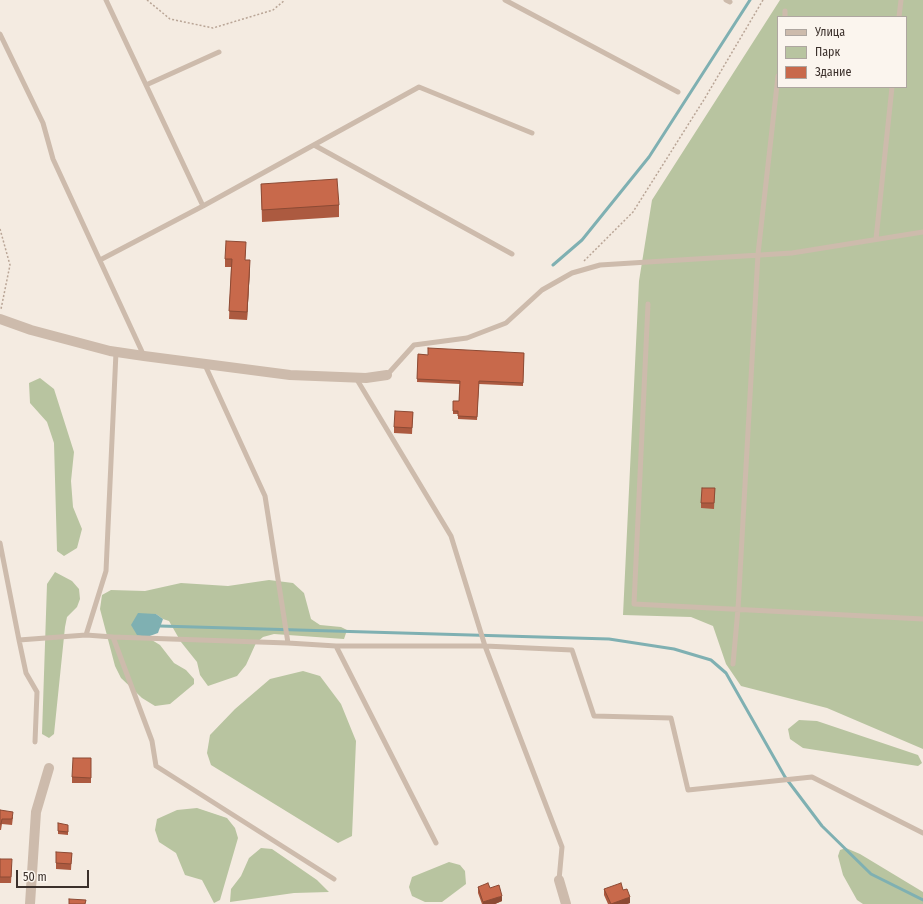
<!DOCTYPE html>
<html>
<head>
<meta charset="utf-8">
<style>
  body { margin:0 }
  #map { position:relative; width:923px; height:904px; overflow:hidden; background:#f4ebe1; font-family:"Fira Sans Condensed",sans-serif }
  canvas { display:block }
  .legend { position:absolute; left:777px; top:16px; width:130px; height:72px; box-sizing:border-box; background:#fbf5ee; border:1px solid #aea6a0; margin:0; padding:5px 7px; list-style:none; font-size:12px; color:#3b302b }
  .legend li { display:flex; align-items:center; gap:8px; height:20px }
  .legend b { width:20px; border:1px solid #aea6a0 }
  .scale { position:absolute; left:16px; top:870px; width:73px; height:18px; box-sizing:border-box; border:2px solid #3b302b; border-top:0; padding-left:5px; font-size:12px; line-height:14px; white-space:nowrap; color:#3b302b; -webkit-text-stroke:3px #fbf5ee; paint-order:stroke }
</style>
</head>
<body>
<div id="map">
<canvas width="923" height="904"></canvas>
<ul class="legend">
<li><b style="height:5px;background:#cdbbac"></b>Улица</li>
<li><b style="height:11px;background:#b8c4a0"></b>Парк</li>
<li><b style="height:11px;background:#c8694b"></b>Здание</li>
</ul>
<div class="scale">50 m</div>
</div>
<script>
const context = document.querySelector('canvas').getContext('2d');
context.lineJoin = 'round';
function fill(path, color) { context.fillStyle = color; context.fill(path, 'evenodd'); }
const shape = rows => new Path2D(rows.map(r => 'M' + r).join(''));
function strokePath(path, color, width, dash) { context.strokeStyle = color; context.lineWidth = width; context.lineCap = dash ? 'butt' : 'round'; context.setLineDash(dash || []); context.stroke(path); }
const green = shape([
  [780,0,923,0,923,749,827,708,741,686,726,664,713,626,691,617,623,615,639,281,652,200],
  [778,17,906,17,906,87,778,87],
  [40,378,54,389,74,452,71,481,73,507,82,529,77,548,64,556,57,551,54,443,47,422,30,403,29,383],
  [55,572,72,581,79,589,80,599,77,607,67,617,65,627,54,734,49,738,42,734,47,584],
  [269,580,293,583,304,593,311,619,320,625,341,627,347,630,344,639,274,634,263,637,256,643,246,665,237,676,208,686,200,675,197,662,181,642,169,621,163,619,156,614,147,637,160,645,174,663,186,670,194,679,194,684,170,704,155,706,142,698,121,678,115,666,100,609,102,595,111,590,145,591,181,583,228,586],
  [303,671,320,676,341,704,356,741,352,836,338,843,211,765,207,753,210,735,235,709,270,679],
  [799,720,817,721,918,755,922,763,918,766,803,748,790,739,788,729],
  [197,808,227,818,235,828,238,838,220,900,214,903,202,880,185,875,176,853,159,842,155,830,157,819,177,810],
  [261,848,272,849,317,880,329,892,294,893,230,902,231,889,241,876,249,858],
  [846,848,860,854,923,892,923,904,863,904,857,900,843,875,838,856,840,850],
  [449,862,460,865,465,871,466,884,442,902,425,902,412,896,409,887,412,877]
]);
const water = shape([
  [138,613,156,614,163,619,158,633,147,637,137,635,131,625]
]);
const stream = shape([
  [553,265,582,240,649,157,750,0],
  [160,626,609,639,674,649,711,660,726,673,785,777,822,826,871,874,923,900]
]);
const path = shape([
  [147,0,170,19,213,28,273,10,285,0],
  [0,229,10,265,1,309],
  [584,261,633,212,705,98,763,0]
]);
const service = shape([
  [505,0,678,92],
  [726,0,730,2],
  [785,17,785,11],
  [899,17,901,0],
  [0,34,43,123,53,159,144,356],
  [146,85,219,52],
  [314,145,512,254],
  [203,206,419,87,532,133],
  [876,239,892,87],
  [100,260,203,206,106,0],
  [648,304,634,604,923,619],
  [205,365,265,496,288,643,336,646,436,843],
  [387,375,414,345,467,338,506,323,542,290,572,273,600,265,792,253,923,232],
  [0,543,19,640],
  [113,637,86,635,106,571,116,352],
  [288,643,113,637,152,741,156,766,334,879],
  [336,646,485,646,451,536,356,378],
  [733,664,738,609,758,254,778,76],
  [35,742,37,692,26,673,19,640,86,635],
  [559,880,562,847,485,646,572,650,594,716,671,718,688,790,812,777,923,833]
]);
const minor = shape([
  [0,319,31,330,110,351,144,356,290,375,366,378,387,375],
  [559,880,566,904],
  [30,904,36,812,49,768]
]);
const wall = shape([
  [261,184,339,205,339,217,262,222],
  [246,250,245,260,250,268,247,320,229,319,231,267,225,267,225,259],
  [524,353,523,386,479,384,477,420,458,419,458,414,453,414,453,401,459,401,460,384,417,382,418,354,428,355],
  [413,412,412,434,394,433,394,427],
  [715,488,714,509,701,508,701,503],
  [91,758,91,783,72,783,72,777],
  [0,810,13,817,12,825,2,824,1,830,0,830],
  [68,828,68,835,58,834,58,831],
  [72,853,71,870,56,869,56,863],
  [0,859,12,865,11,883,0,883],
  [478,887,490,888,502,901,495,904,482,904,478,893],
  [604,889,623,890,630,903,627,904,608,904,604,895]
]);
const shadedWall = shape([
  [250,260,250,268,247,320,247,312],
  [502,896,502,901,495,904,483,904,483,902],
  [630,897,630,903,627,904,611,904]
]);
const building = shape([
  [337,179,339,205,262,210,261,184,337,179],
  [226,241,246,242,245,260,250,260,247,312,229,311,232,259,225,259,226,241],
  [428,348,524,353,523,383,479,381,477,417,458,416,458,411,453,411,453,401,459,401,460,381,417,379,418,354,428,355,428,348],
  [395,411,413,412,412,428,394,427,395,411],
  [702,488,715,488,714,503,701,503,702,488],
  [73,758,91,758,91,778,72,777,73,758],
  [0,810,13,812,12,819,2,819,1,824,0,824,0,810],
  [58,823,68,825,68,832,58,831,58,823],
  [56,852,72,853,71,864,56,863,56,852],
  [0,859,12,859,11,877,0,877,0,859],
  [488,883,490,888,499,885,502,896,483,902,478,887,488,883],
  [621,883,623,890,627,889,630,897,611,904,604,889,621,883],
  [69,899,86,900,85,904,69,904,69,899]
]);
fill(green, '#b8c4a0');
fill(water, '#7fb0b2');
strokePath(stream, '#7fb0b2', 3);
strokePath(path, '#b9a596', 1.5, [2, 2]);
strokePath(service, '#cdbbac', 5);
strokePath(minor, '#cdbbac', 10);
fill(wall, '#ac5a40');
fill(shadedWall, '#8c4a34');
fill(building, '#c8694b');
strokePath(building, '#8c4a34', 1);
</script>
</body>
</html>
